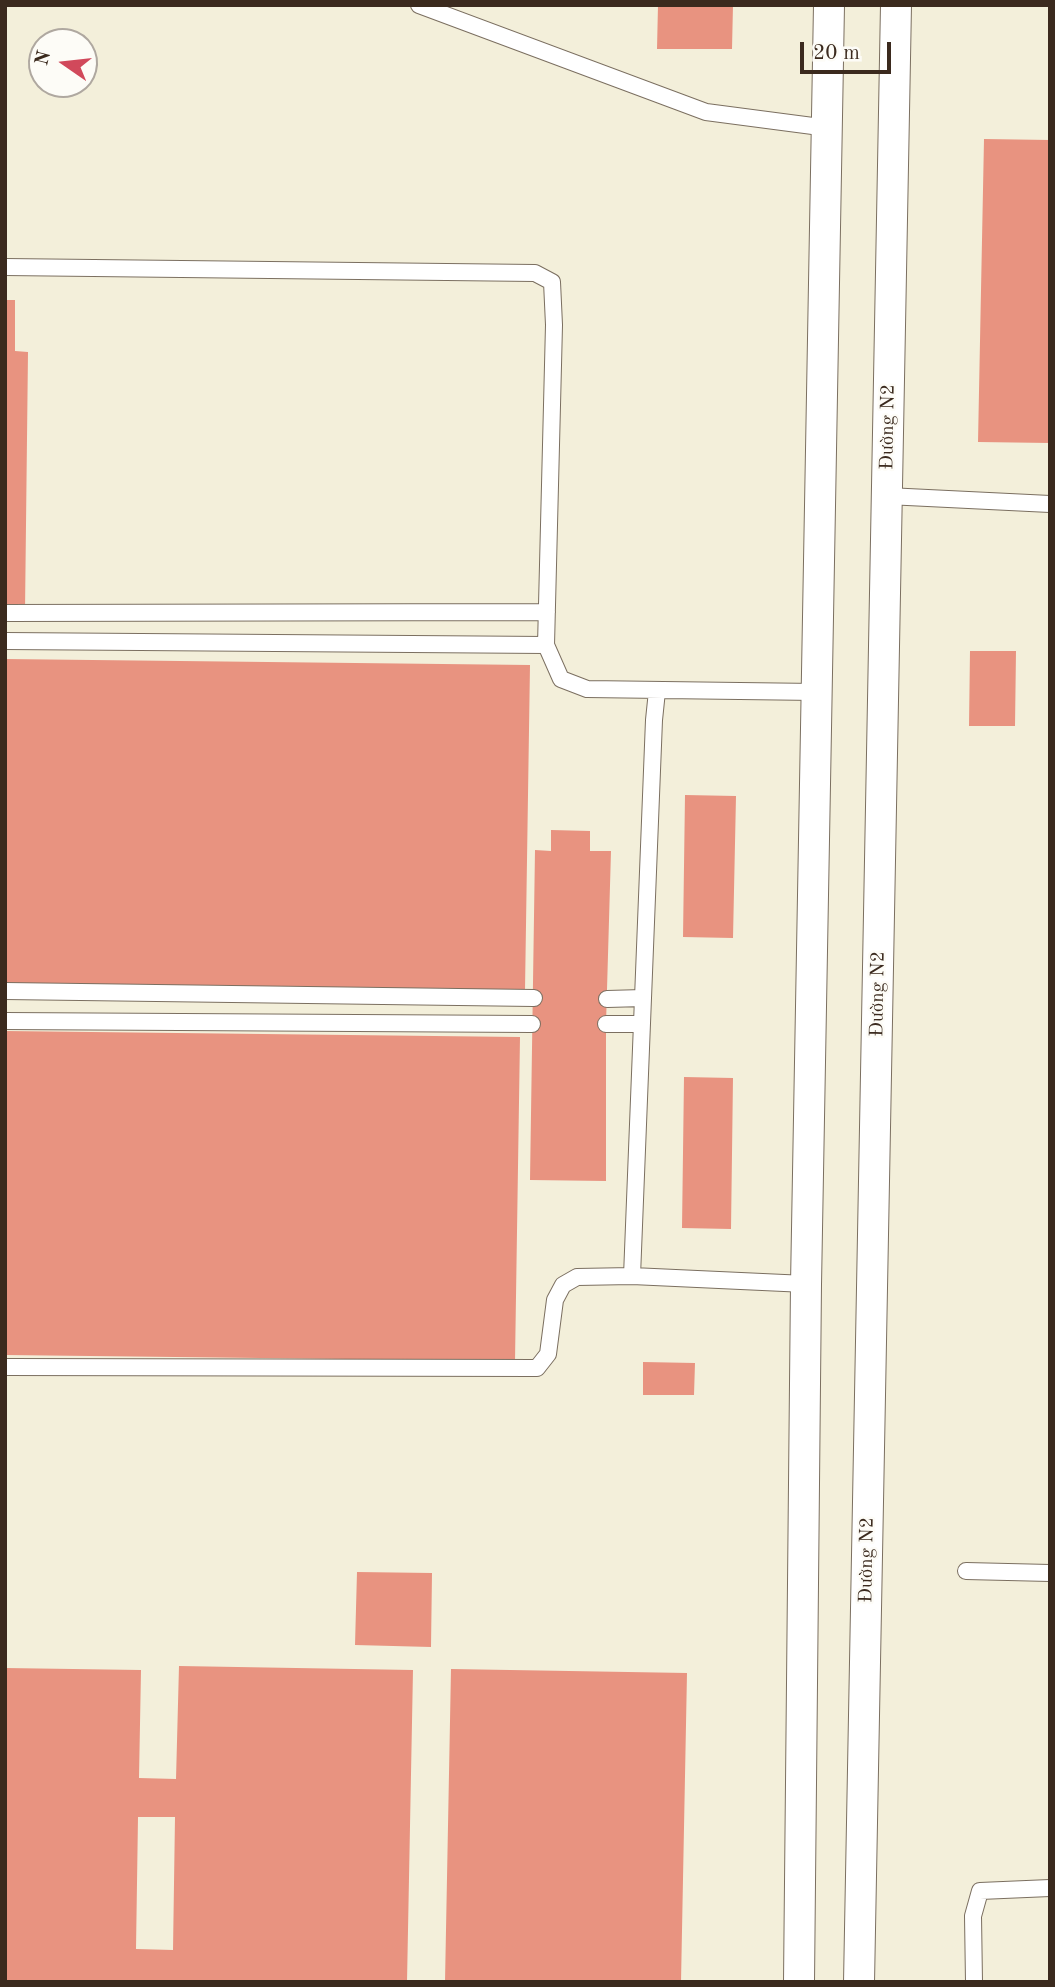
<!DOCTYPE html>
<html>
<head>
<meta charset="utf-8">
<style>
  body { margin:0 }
  #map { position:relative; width:1055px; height:1987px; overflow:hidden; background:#f3efda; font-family:"Old Standard TT",serif }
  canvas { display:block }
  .frame { position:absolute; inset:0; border:7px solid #3b2a1e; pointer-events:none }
  .north { position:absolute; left:28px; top:28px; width:70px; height:70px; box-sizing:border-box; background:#fdfcf7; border:2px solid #afa8a0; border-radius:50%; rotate:284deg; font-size:19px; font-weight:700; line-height:28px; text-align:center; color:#3b2a1e }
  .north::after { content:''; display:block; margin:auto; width:24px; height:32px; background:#d1495b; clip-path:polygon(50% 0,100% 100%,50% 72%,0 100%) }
  .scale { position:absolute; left:800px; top:42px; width:91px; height:32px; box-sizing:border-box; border:4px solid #3b2a1e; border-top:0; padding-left:9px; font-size:21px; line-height:24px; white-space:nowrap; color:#3b2a1e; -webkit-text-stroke:5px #fdfcf7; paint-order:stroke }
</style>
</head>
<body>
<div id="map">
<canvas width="1055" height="1987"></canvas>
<div class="frame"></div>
<div class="north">N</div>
<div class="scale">20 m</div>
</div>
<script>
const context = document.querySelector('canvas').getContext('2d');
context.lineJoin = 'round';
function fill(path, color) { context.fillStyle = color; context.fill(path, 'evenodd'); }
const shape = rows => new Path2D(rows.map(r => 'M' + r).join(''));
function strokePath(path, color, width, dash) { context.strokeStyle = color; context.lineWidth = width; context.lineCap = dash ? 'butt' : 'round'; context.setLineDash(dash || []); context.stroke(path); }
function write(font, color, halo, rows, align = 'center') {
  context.font = font + ' "Old Standard TT",serif'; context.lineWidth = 5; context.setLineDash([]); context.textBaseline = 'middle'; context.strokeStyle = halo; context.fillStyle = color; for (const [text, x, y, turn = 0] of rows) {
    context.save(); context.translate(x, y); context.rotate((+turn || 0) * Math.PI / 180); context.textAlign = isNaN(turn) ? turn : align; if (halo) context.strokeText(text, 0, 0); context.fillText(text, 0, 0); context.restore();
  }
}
const building = shape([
  [658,5,733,5,732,49,657,49],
  [984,139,1050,140,1050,443,978,442],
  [5,300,15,300,15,351,28,352,25,611,5,611],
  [970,651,1016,651,1015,726,969,726],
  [5,659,530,665,525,990,5,984],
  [685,795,736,796,733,938,683,937],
  [551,830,590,831,590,851,611,851,606,1024,606,1181,530,1180,535,850,551,851],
  [5,1031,520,1037,515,1361,5,1355],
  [684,1077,733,1078,731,1229,682,1228],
  [643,1362,695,1363,694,1395,643,1395],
  [357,1572,432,1573,431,1647,355,1645],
  [179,1666,413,1670,407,1982,5,1982,5,1668,141,1670,139,1778,176,1779],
  [138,1817,175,1817,173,1950,136,1949],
  [451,1669,687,1673,681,1982,445,1982]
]);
const service = shape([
  [419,5,706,112,828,128],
  [5,267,535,273,552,282,554,325,546,645,561,679,587,689,816,692],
  [887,496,1050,504],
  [5,613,547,612],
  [5,641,546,645],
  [5,991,534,998],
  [607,999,643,998],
  [5,1021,532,1024],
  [606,1024,642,1024],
  [632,1276,654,720,657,691],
  [5,1367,537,1368,548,1354,555,1300,563,1285,577,1277,632,1276,806,1284],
  [966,1571,1050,1573],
  [974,1982,973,1916,980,1891,1050,1888]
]);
const minor = shape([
  [799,1982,806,1284,829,5],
  [859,1982,896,5]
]);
const streetNames = [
  ["Đường N2",888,427,-89],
  ["Đường N2",878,994,-89],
  ["Đường N2",867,1560,-89]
];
fill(building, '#e89380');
strokePath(service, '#7b6f60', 18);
strokePath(minor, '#7b6f60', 32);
strokePath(service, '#fff', 16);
strokePath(minor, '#fff', 30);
write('19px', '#3b2a1e', '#fdfcf7', streetNames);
</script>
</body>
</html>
